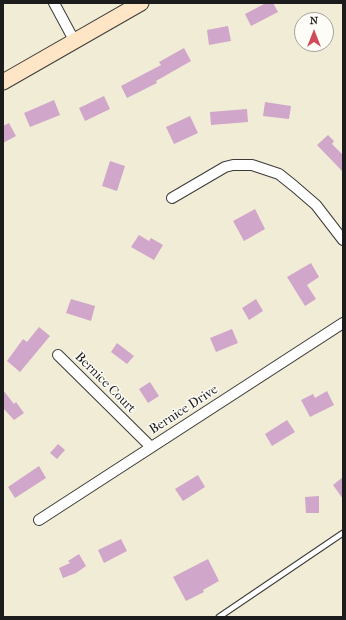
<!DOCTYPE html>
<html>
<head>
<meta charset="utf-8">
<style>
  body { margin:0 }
  #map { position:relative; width:346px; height:620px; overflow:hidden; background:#f1ecd5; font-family:"IM FELL French Canon",serif }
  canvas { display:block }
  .frame { position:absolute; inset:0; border:4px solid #1c1c1c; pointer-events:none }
  .north { position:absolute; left:294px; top:12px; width:40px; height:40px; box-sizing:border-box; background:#fdfcf7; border:1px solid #a3a29f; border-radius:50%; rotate:0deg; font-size:11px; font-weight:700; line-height:16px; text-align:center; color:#1c1c1c }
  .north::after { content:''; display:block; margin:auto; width:14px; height:18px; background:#d1495b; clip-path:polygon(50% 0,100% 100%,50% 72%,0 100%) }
</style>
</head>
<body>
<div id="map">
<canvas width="346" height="620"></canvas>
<div class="frame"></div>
<div class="north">N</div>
</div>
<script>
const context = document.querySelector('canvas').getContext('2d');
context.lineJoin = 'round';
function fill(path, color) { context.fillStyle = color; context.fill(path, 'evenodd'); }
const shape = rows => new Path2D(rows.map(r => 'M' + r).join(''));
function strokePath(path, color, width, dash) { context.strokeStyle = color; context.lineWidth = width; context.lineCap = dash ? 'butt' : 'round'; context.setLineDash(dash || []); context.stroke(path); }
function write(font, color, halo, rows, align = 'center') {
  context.font = font + ' "IM FELL French Canon",serif'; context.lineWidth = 3; context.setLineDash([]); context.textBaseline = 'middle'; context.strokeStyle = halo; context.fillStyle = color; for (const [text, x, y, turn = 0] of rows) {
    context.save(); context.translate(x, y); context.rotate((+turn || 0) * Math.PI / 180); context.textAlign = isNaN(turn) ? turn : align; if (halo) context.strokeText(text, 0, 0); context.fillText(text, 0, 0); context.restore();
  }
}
const building = shape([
  [266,3,273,3,278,12,251,26,245,14],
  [228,26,231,41,209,45,207,30],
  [184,48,191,61,156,81,157,83,127,98,121,86,161,65,159,62],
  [104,96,110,109,85,121,79,108],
  [54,100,60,115,30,127,24,113],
  [265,102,291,106,289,119,263,116],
  [247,109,248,122,211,125,210,112],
  [190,116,198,133,174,144,166,127],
  [9,123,16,136,3,143,3,126],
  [328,135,334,141,332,144,343,155,343,172,317,145],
  [110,161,125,166,117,191,102,186],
  [255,209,265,229,244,241,233,221],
  [139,235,149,241,151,238,163,245,154,260,131,247],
  [311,263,319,277,307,285,316,299,305,306,287,277],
  [71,299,95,306,91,321,66,313],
  [256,299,263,311,249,320,242,308],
  [39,327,50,336,20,372,7,361,23,339,27,342],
  [232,329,238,343,216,352,210,338],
  [117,343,134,356,127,364,111,352],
  [150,382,159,396,148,403,139,389],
  [3,390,14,404,16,402,24,413,14,420,3,408],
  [327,391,334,405,310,417,301,400,313,394,315,398],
  [287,420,295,432,272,446,265,434],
  [58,444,65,450,57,459,50,453],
  [39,466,46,478,15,498,8,487],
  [198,475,205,487,183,501,175,489],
  [343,477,343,499,333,485],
  [319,496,319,513,306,513,305,497],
  [121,539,127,551,104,563,98,550],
  [79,554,86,566,76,573,63,578,59,568,70,563,68,561],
  [208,559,219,581,203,590,204,592,186,601,173,577]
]);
const lane = shape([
  [219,617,343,533]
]);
const street = shape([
  [54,3,75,42],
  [172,198,225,167,233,165,252,165,279,174,294,186,316,205,343,240],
  [58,355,151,447],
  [39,520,343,323]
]);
const secondary = shape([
  [3,82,141,3]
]);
const streetNames = [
  ["Bernice Court",105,383,45],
  ["Bernice Drive",184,410,-33]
];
fill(building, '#d0a6ca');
strokePath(lane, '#3c3b38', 7);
strokePath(street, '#3c3b38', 12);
strokePath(secondary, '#3c3b38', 17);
strokePath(lane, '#fff', 5);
strokePath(street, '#fff', 10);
strokePath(secondary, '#fee5c5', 15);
write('13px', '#1c1c1c', '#fdfcf7', streetNames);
</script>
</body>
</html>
